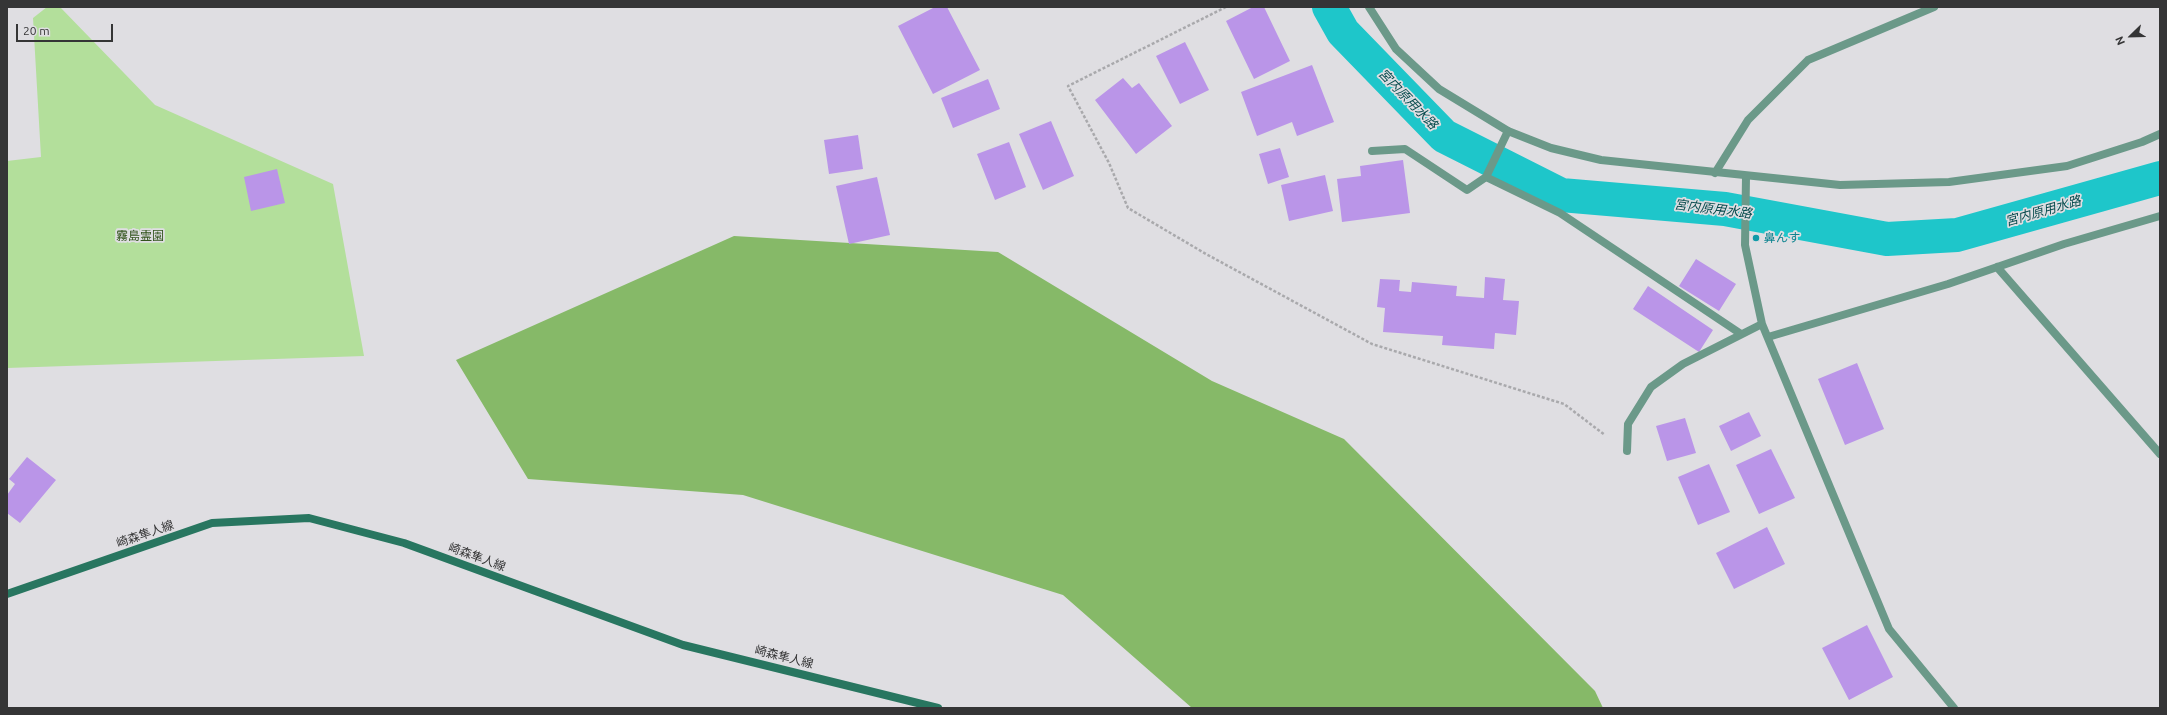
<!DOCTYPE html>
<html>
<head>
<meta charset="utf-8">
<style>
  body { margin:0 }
  #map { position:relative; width:2167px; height:715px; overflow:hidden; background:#dfdee2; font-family:Ubuntu,sans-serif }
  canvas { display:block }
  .frame { position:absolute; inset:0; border:8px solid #353536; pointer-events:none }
  .north { position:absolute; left:2111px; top:16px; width:40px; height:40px; -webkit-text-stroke:3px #dfdee2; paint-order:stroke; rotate:247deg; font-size:11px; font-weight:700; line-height:16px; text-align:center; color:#353536 }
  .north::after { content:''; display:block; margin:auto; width:14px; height:18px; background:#353536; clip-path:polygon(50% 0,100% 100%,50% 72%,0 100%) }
  .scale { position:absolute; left:16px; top:24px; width:97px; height:18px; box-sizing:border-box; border:2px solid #353536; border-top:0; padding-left:5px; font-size:12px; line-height:14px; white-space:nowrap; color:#353536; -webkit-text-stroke:3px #dfdee2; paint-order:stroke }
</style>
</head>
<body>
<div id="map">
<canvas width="2167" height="715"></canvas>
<div class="frame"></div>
<div class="north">N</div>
<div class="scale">20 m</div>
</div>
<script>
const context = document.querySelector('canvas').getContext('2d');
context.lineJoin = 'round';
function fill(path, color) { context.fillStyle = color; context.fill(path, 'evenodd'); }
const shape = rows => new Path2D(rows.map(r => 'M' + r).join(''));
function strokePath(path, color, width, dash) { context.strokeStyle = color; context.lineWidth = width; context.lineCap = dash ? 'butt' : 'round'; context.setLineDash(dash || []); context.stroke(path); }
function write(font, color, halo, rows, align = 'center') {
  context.font = font + ' Ubuntu,"Noto Sans JP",sans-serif'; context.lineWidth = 3.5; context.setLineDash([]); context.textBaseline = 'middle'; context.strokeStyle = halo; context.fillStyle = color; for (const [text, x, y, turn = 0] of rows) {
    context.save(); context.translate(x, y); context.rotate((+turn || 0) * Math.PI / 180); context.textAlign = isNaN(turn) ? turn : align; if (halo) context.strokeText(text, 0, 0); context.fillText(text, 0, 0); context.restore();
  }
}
const green = shape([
  [47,7,60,7,155,105,333,184,364,356,7,368,7,161,41,157,33,18]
]);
const forest = shape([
  [734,236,998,252,1212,381,1344,439,1595,691,1603,708,1192,708,1063,595,743,495,528,479,456,360]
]);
const canal = shape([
  [1329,7,1343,32,1444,136,1561,195,1725,209,1887,239,1957,235,2160,178]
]);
const building = shape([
  [935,7,947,7,980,70,933,94,898,26],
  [1253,7,1264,7,1290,61,1254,79,1226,21],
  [1185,42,1209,90,1180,104,1156,56],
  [1312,65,1334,122,1297,136,1292,122,1257,136,1241,92],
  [1123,78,1132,88,1139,83,1172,126,1136,154,1095,100],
  [988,79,1000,109,953,128,941,98],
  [1051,121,1074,176,1043,190,1019,134],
  [858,135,863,169,829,174,824,140],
  [1009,142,1026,187,995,200,977,154],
  [1280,148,1289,177,1268,184,1259,154],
  [1403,160,1410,213,1342,222,1337,179,1361,176,1360,166],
  [277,169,285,203,251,211,244,177],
  [1325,175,1333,211,1289,221,1281,185],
  [877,177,890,235,849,244,836,186],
  [1696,259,1736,284,1719,311,1679,286],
  [1485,277,1505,279,1503,300,1519,301,1516,335,1495,333,1494,349,1442,345,1443,336,1383,332,1385,308,1377,307,1380,279,1400,280,1399,291,1411,292,1412,282,1457,286,1456,296,1484,298],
  [1648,286,1713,330,1699,352,1633,309],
  [1857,363,1884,429,1845,445,1818,379],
  [1749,412,1761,436,1731,451,1719,426],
  [1685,418,1696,453,1667,461,1656,426],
  [1771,449,1795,498,1759,514,1736,465],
  [27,457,56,480,20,523,7,513,7,495,15,484,9,479],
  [1709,464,1730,512,1698,525,1678,477],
  [1767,527,1785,564,1734,589,1716,553],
  [1867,625,1893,677,1849,700,1822,648]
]);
const path = shape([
  [1226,7,1068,86,1109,163,1128,208,1206,254,1372,344,1564,404,1605,435]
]);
const minor = shape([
  [1372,151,1405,149,1467,190,1486,177,1560,213,1741,334],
  [1715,173,1748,120,1808,60,1934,7],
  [1486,177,1508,131],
  [1746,177,1745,245,1762,324,1889,629,1954,708],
  [1997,267,2160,454],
  [1768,337,1948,284,2064,244,2160,216],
  [1627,451,1628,424,1651,387,1683,364,1762,324]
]);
const tertiary = shape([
  [1369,7,1396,49,1439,89,1508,131,1551,148,1601,160,1840,185,1949,182,2067,166,2142,142,2160,134]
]);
const secondary = shape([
  [7,594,212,523,309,518,404,543,683,645,938,708]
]);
const markers = [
  [1756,238,4,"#0f9aa8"]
];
const parkNames = [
  ["霧島霊園",140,236]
];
const cultureNames = [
  ["鼻んす",1764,238]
];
const streetNames = [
  ["崎森隼人線",145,534,-19],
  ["崎森隼人線",477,557,20],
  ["崎森隼人線",784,657,14]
];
const waterNames = [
  ["宮内原用水路",1408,99,46],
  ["宮内原用水路",1713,209,7],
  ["宮内原用水路",2043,211,-16]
];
fill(green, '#b3df9b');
fill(forest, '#86b968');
strokePath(canal, '#1ec6ca', 34);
fill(building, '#ba95e8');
strokePath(path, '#a9a9ac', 2.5, [3, 2]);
strokePath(minor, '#6b9989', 8);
strokePath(tertiary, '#6b9989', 8);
strokePath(secondary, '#287660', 8);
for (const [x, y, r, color] of markers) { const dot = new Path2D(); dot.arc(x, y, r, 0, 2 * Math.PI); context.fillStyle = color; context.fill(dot); strokePath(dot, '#dfdee2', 1.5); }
write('12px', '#32541c', '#dfdee2', parkNames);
write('12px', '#0d838f', '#dfdee2', cultureNames, 'left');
write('12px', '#353536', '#dfdee2', streetNames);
write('italic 13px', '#084c4e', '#dfdee2', waterNames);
</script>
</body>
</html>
